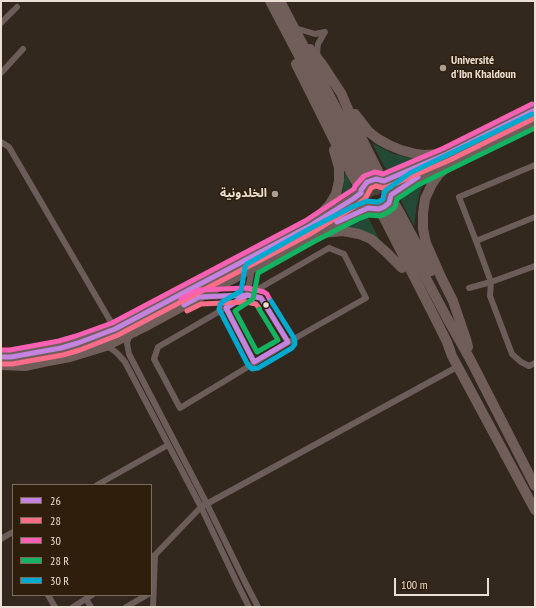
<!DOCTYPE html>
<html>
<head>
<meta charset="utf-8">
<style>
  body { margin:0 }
  #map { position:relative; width:536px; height:608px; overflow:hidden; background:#33281e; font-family:"PT Sans Narrow",sans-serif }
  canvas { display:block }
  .frame { position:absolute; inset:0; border:2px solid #ebdfd4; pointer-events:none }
  .legend { position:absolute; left:12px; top:484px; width:140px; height:112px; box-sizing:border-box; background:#301e0c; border:1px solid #7b6b5c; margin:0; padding:5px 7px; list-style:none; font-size:12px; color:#ebdfd4 }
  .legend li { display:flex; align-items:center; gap:8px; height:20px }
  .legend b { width:20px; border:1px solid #7b6b5c }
  .scale { position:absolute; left:394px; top:578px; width:95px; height:18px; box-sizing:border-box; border:2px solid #ebdfd4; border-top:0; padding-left:5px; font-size:12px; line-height:14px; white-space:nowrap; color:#ebdfd4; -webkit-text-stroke:3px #301e0c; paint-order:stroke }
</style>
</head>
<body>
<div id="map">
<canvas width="536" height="608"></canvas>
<div class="frame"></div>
<ul class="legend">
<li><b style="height:5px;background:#c483df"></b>26</li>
<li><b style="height:5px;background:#fb6d88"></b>28</li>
<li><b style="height:5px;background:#f860b3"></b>30</li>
<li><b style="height:5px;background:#13b361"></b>28 R</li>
<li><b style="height:5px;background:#00a9ce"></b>30 R</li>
</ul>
<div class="scale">100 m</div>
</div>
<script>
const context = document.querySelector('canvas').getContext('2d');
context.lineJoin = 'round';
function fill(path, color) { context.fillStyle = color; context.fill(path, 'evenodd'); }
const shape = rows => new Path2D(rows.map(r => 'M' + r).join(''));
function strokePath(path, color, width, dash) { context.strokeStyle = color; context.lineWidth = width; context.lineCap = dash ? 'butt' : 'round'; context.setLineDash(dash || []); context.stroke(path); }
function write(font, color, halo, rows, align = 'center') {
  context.font = font + ' "PT Sans Narrow","Noto Sans Arabic",sans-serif'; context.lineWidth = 3; context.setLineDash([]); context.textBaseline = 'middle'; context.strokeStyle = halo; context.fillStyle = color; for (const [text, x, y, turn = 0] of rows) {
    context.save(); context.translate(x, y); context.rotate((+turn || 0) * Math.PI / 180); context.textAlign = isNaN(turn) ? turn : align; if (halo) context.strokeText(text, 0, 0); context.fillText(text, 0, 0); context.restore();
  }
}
const green = shape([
  [372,143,394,154,418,159,390,170,385,168],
  [345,171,352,187,352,191,337,203,343,190],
  [426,178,420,192,417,204,414,226,402,203,401,198,404,194],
  [363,215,369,219,380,241,337,226]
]);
const trunkTunnel = shape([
  [369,171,390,210],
  [361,174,382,214]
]);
const minor = shape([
  [1,23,17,7],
  [295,28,315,34,325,32,318,44,317,53,319,57],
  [1,73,23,49],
  [1,142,9,147,115,329],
  [535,165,459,197,476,241,491,282,490,296,512,354,521,362,529,366,535,363],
  [476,241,535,217],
  [329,248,344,254,366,298,299,336,180,408,154,359,158,347,329,248],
  [469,288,491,282,535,266],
  [247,295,252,269],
  [203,297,247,295,261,298,288,342],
  [226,308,254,362],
  [130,334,127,343,129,354,207,504,245,582,258,607],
  [106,346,112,349,118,354,125,362,201,507,238,585,249,607],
  [97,485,168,445],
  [1,539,13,532],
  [151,558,155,555,201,507,457,367],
  [48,595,55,607],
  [86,599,91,607],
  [73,607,92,595],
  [126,607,147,595],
  [153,607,155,555]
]);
const trunk = shape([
  [270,1,361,174],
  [280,1,369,171],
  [310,49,322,64,341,93,354,123,378,171,381,180],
  [296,64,342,156,355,180,361,190],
  [355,114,369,132,378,139,389,145,401,150,416,154,424,155,441,154],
  [454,160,439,174,432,184,425,199,423,213,423,229,426,243,441,277,453,301,466,339,468,347],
  '361 194a15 15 0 1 1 30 0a15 15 0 1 1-30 0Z',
  [384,181,447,154,535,110],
  [391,195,414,179,454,160,535,120],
  [391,198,400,213,431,271],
  [390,210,447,318,470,359,535,486],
  [382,214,434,316,447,342,452,356,535,510],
  [320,215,330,204,336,194,339,181,339,168,334,150],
  [322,233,343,231,359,234,371,239,386,252,402,268],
  [1,357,11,357,61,348,78,343,115,329,154,309,308,227,353,199,361,193],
  [1,365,25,366,48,361,70,357,106,346,144,327,216,288,312,235,368,208]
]);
const bus1 = shape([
  [337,222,368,208,379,209,384,207,389,203,391,195,418,177],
  [247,295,261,298,288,342,254,362,226,308,247,295],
  [184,305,199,297,247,295],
  [1,357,11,357,61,348,78,343,115,329,308,227,353,199,361,193,361,190,367,182,376,179,384,181,447,154,535,110]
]);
const bus2 = shape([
  [187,311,201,304,246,302,256,304,259,308],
  [1,364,12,364,63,355,80,350,118,335,312,233,357,205,365,199,371,188,376,186,383,188,387,187,450,160,535,118]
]);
const bus3 = shape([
  [181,299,198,290,247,288,264,292,267,294,271,302],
  [1,350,10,350,59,341,76,336,112,323,305,221,354,189,355,186,364,176,375,172,383,174,444,148,532,104]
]);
const bus4 = shape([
  [259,309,278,340,257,352,235,311,253,299,258,273,315,241,358,219,369,215,380,216,387,213,395,207,397,199,418,185,535,128]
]);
const bus5 = shape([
  [271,301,294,338,295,344,292,348,258,368,252,369,248,365,219,309,220,305,222,302,241,291,245,267,247,264,309,229,352,207,367,201,378,202,380,201,383,199,384,193,386,190,410,173,532,114]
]);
const markers = [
  [443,68,4,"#ab9f94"],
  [275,194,4,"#ab9f94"],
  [266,305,3.5,"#ebdfd4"]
];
const poiNames = [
  ["Université",451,61],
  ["d'Ibn Khaldoun",451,75],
  ["الخلدونية",267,194,"right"]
];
fill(green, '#244937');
strokePath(trunkTunnel, '#4f4339', 10, [10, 5]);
strokePath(minor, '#6c5d5b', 6);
strokePath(trunk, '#715e5a', 10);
strokePath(bus1, '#c483df', 5);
strokePath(bus2, '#fb6d88', 5);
strokePath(bus3, '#f860b3', 5);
strokePath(bus4, '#13b361', 5);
strokePath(bus5, '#00a9ce', 5);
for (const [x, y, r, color] of markers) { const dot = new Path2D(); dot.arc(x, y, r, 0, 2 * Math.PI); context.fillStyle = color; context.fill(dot); strokePath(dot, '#301e0c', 1.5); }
write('bold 12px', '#ebdfd4', '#301e0c', poiNames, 'left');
</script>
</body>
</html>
